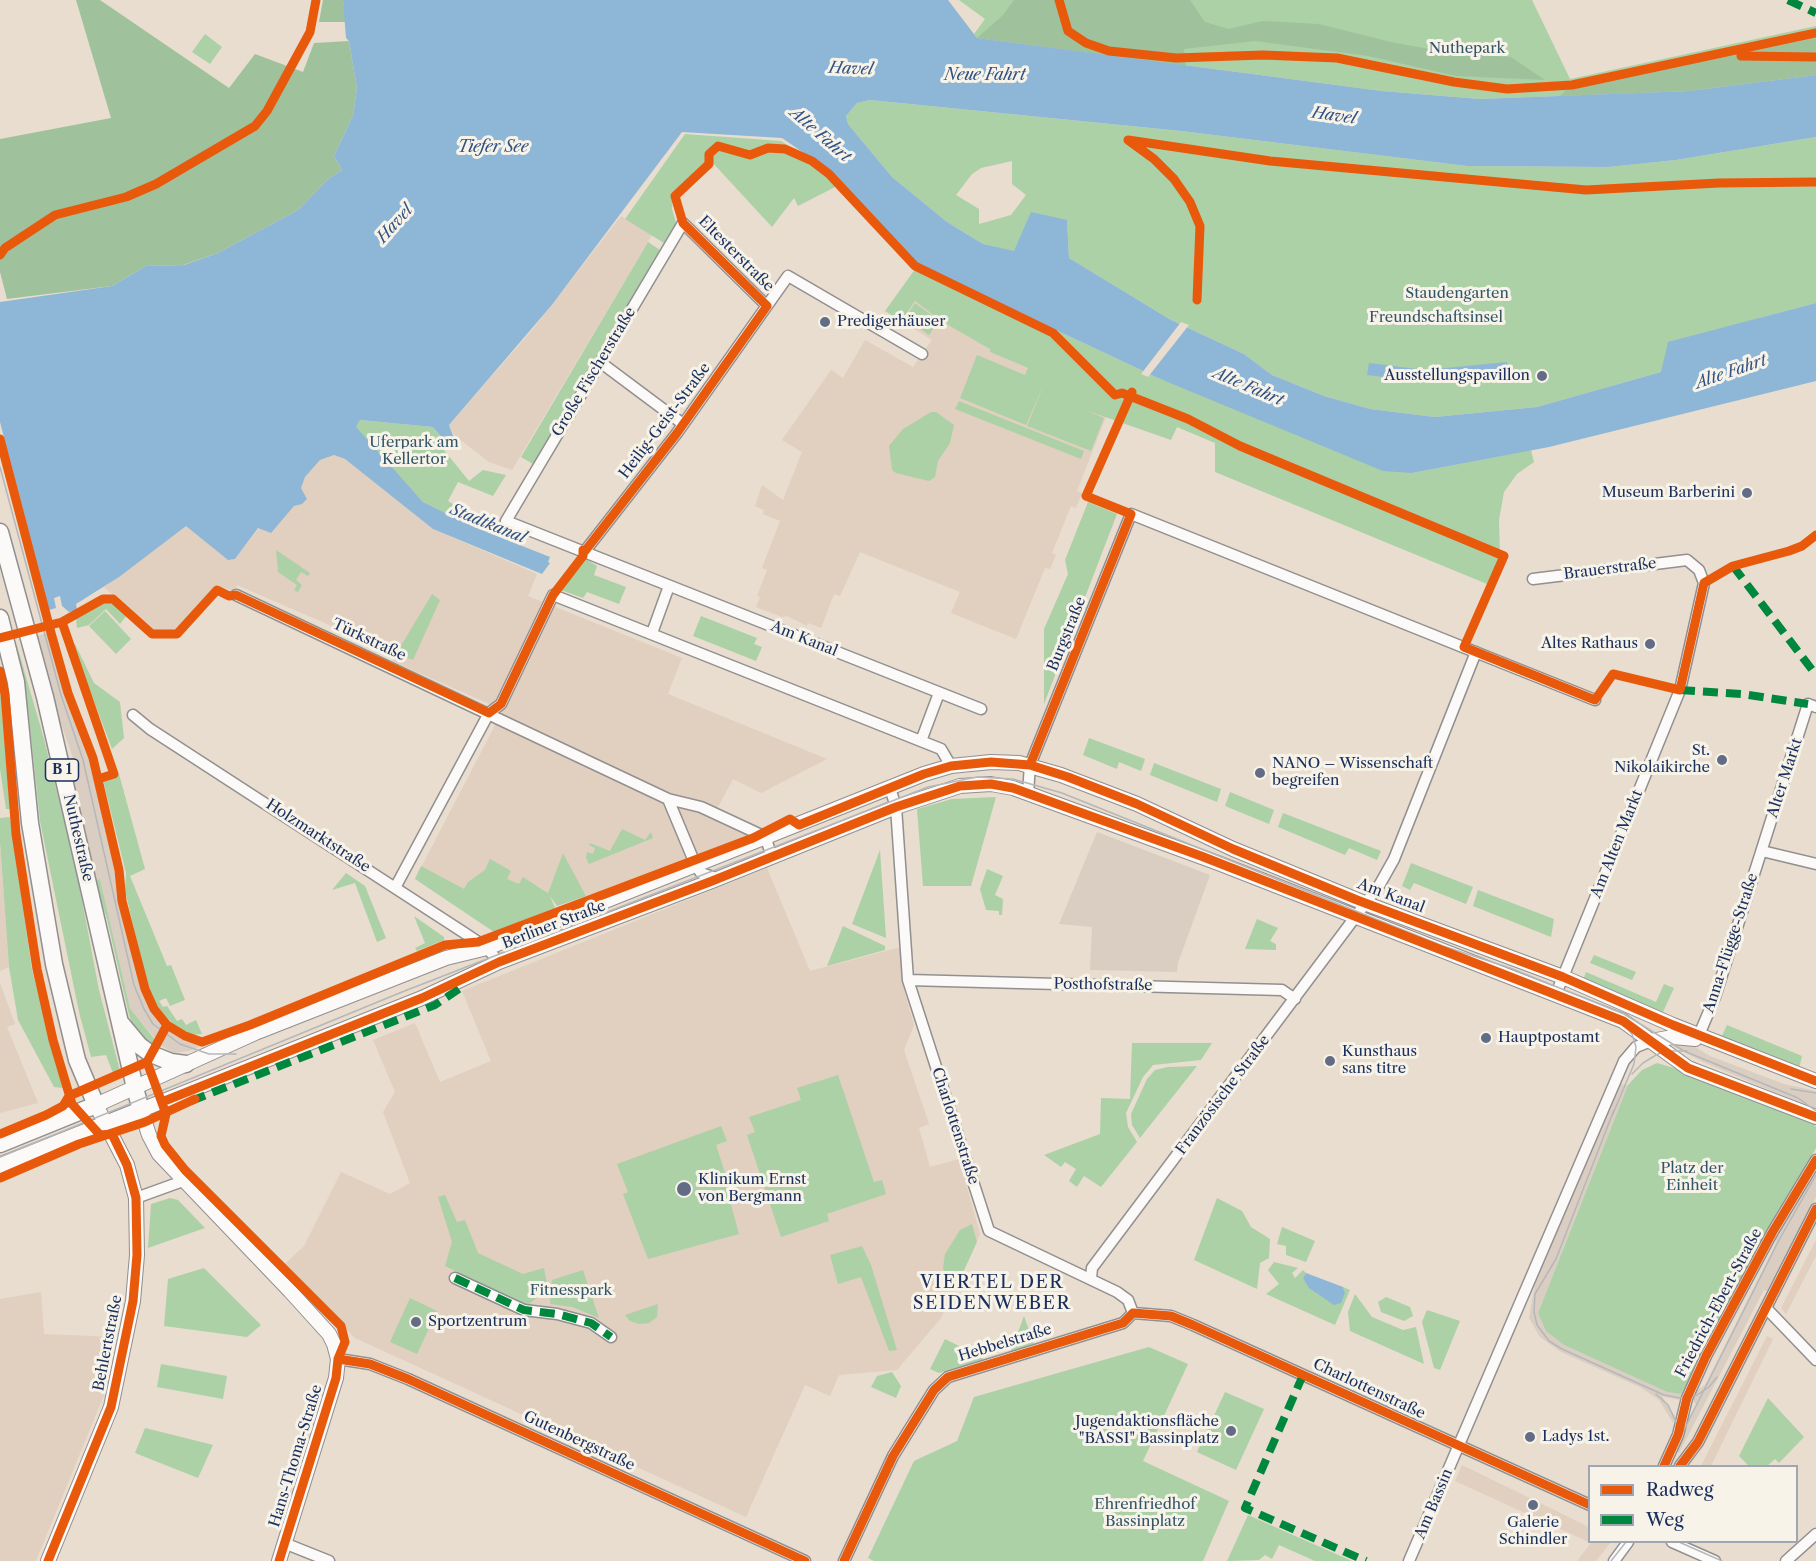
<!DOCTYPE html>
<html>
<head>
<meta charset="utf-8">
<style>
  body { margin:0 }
  #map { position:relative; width:1816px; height:1561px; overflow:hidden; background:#e8ddce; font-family:"Libre Caslon Text",serif }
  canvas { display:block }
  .legend { position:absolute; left:1588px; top:1465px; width:210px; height:78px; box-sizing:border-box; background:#f7f3e8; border:2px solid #9fa5b1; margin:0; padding:8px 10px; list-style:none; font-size:18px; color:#1b2f5e }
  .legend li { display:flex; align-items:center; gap:12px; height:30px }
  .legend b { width:30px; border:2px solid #9fa5b1 }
</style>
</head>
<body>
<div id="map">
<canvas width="1816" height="1561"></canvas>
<ul class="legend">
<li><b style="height:8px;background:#e8590c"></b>Radweg</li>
<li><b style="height:8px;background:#00873e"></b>Weg</li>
</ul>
</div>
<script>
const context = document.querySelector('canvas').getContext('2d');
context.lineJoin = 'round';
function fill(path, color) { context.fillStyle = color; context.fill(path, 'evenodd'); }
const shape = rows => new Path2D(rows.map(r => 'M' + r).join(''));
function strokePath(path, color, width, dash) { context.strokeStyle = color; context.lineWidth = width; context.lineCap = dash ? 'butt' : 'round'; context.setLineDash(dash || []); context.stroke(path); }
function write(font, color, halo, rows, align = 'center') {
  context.font = font + ' "Libre Caslon Text",serif'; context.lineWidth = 6; context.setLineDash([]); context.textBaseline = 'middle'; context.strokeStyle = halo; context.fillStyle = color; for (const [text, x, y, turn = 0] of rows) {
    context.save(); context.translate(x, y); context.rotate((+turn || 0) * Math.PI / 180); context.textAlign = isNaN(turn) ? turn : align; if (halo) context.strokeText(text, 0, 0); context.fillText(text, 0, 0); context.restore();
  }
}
const built = shape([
  [621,216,652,235,512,470,489,462,454,435,449,425,533,329],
  [915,301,941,321,991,349,990,352,1028,368,1026,375,1046,383,1042,392,1106,417,1077,491,1082,493,1076,508,1071,506,1052,553,1056,555,1050,569,1045,568,1016,639,951,613,960,592,860,552,840,596,834,594,821,628,808,623,807,626,787,616,782,617,756,607,760,597,757,596,767,570,762,568,780,521,763,514,764,510,755,506,762,485,783,500,802,452,782,440,831,370,843,378,865,340,913,367,932,340,901,321],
  [334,455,345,459,433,529,537,574,528,596,682,658,668,694,827,759,761,793,733,779,717,809,751,836,586,896,563,854,548,893,537,885,519,906,415,879,503,710,392,661,396,654,237,585,234,591,217,586,175,631,153,631,104,587,186,525,228,560,235,559,259,528,277,525,294,506,303,503,307,499,301,488,305,477,320,460],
  [0,842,9,967,0,971],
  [767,868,810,971,901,947,904,990,914,1025,904,1050,929,1124,919,1128,930,1167,959,1159,980,1234,941,1318,897,1370,839,1375,830,1396,805,1385,746,1517,355,1338,285,1264,304,1246,341,1172,390,1194,410,1183,383,1112,395,1092,373,1040,415,1023,440,1082,491,1061,462,991],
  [0,983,15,1024,7,1027,38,1103,0,1113],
  [1816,1240,1816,1256,1786,1314,1781,1308],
  [41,1292,44,1334,112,1337,104,1395,36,1561,0,1561,0,1299],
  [1767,1336,1773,1339,1711,1466,1701,1466],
  [1462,1465,1589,1527,1590,1542,1611,1542,1596,1561,1577,1561,1591,1543,1455,1481]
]);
const industrial = shape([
  [48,633,65,693,86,754,89,754,141,991,149,1007,169,1031,186,1042,201,1046,189,1051,173,1053,160,1045,130,1008,100,879,94,879,68,761,73,758,50,692,36,636],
  [1097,832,1210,875,1178,963,1177,972,1090,970,1092,927,1059,924],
  [1687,1042,1710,1056,1784,1084,1816,1091,1816,1110,1703,1062,1673,1046],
  [1620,1084,1628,1085,1538,1313,1564,1345,1667,1392,1681,1394,1679,1400,1662,1396,1675,1416,1673,1423,1659,1400,1640,1387,1561,1352,1540,1337,1529,1318,1535,1284,1599,1126,1610,1110],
  [1816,1166,1816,1197,1768,1292,1764,1290,1679,1453,1676,1451,1684,1427,1696,1404,1693,1401,1695,1392,1705,1385,1777,1241,1773,1238]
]);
const green = shape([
  [959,0,1532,0,1570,79,1816,26,1816,75,1689,91,1560,96,1480,99,1382,91,977,38,974,34,985,19],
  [205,34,222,47,210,64,192,52],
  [870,100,1181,131,1467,166,1608,167,1676,160,1816,137,1816,303,1760,318,1661,372,1537,407,1435,417,1370,409,1324,396,1272,375,1244,354,1171,320,1069,258,1067,220,1014,252,983,244,947,222,892,177,848,124,846,116,857,103],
  [1012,161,1012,184,1026,195,1011,215,979,224,979,209,956,195,972,174,981,168],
  [685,134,781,141,810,160,837,186,798,206,794,198,772,227,711,161,673,196,672,209,676,223,664,243,625,219],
  [648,242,660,250,533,464,521,457],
  [918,265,1158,378,1412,473,1531,450,1534,462,1517,474,1504,492,1499,520,1500,557,1487,584,1215,472,1215,443,1177,427,1171,440,1088,411,1104,418,1091,451,1027,426,1045,382,1026,425,960,398,977,355,1025,375,1028,368,990,352,990,349,941,321,915,301,901,321,885,311],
  [915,303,939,321,929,335,905,318],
  [959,401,1084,451,1081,459,955,409],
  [931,412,936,412,954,425,950,443,938,461,935,477,929,481,896,473,892,470,889,446,903,429],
  [360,420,433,427,443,440,439,444,469,481,483,470,506,475,493,496,458,482,448,501,479,520,474,527,423,502,355,428],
  [1088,502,1117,514,1044,704,1044,629,1068,574,1065,560],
  [276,550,310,573,308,576,301,572,296,580,302,585,298,592,294,590,297,585,278,572],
  [584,558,597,566,594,575,626,587,619,604,587,592,583,598,561,590],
  [432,594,440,600,413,660,396,654],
  [104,602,113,603,127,615,120,624,106,609,89,625,77,628,76,618],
  [105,611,131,639,116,654,89,626],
  [701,616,757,638,754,644,762,647,756,661,693,636],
  [16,642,44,739,76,869,99,990,120,1071,113,1073,106,1055,91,1057,79,1012,40,821,28,709],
  [75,644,94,683,120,702,124,738,112,749,73,646],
  [0,684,10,809,6,809,0,769],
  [1089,738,1145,759,1141,771,1119,762,1117,769,1083,755],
  [1154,763,1221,789,1217,802,1150,775],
  [119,774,145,869,130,876,167,966,171,965,185,1000,170,1006,166,998,159,1001,163,1007,167,1006,177,1021,182,1019,186,1025,196,1020,202,1034,190,1035,178,1029,155,1006,149,994,125,890,126,873,103,780],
  [1230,792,1274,810,1269,824,1225,806],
  [996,797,971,886,923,886,917,809,952,799],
  [1283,813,1381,851,1377,860,1349,848,1345,855,1278,827],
  [10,817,32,970,63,1088,54,1087,18,1020,9,967,0,842,0,818],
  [622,829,645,840,651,832,653,838,589,864,586,858,587,852,593,854,595,848,589,845,590,843,610,851],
  [880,850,886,938,852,924],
  [563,853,586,896,557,906,550,896,555,908,494,932,415,879,421,866,464,889,468,882,485,870,490,859,511,871,507,879,519,884,523,877,548,893],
  [1411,863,1473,887,1466,904,1414,883,1410,890,1402,886],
  [987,869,1003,876,995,895,1003,899,1002,915,999,915,999,911,986,910,980,889],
  [346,873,365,886,386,938,377,942,355,883,332,890],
  [100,879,130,1008,155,1040,150,1048,134,1029,129,1015,107,919,94,880],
  [1478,890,1554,919,1551,937,1473,906],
  [414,916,444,937,444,940,417,951,415,948,425,943],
  [1257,919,1278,928,1270,941,1276,944,1276,950,1245,949],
  [843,926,885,946,885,950,827,966],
  [1594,955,1636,972,1632,980,1590,963],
  [1586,972,1656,1002,1664,984,1674,988,1662,1014,1583,980],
  [1727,1025,1802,1056,1799,1069,1721,1038],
  [1132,1043,1212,1043,1201,1060,1153,1065,1143,1077,1126,1113,1128,1127,1137,1142,1101,1187,1084,1176,1077,1187,1069,1181,1076,1169,1065,1162,1061,1167,1044,1155,1100,1134,1101,1098,1130,1099],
  [1657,1063,1674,1068,1814,1124,1816,1127,1816,1148,1681,1394,1667,1392,1564,1345,1546,1331,1538,1313,1628,1085,1642,1070],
  [1197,1066,1140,1138,1132,1125,1131,1114,1147,1079,1155,1070,1168,1067],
  [838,1075,874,1182,882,1180,886,1194,827,1214,829,1221,781,1237,747,1135,755,1132,749,1117,801,1100,797,1088],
  [721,1126,727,1141,716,1145,726,1176,735,1174,742,1197,730,1201,739,1234,648,1259,623,1194,628,1192,617,1164],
  [445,1195,457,1222,465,1220,478,1253,523,1274,544,1268,548,1288,527,1306,445,1266,452,1242,438,1197],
  [170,1198,178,1200,205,1228,148,1248,151,1204],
  [1217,1198,1242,1211,1251,1227,1270,1239,1269,1258,1260,1263,1257,1289,1194,1260],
  [972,1224,977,1242,955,1290,948,1282,943,1268,945,1254,960,1230],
  [1282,1227,1315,1241,1306,1262,1286,1255,1286,1246,1277,1244],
  [862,1246,871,1265,897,1350,889,1351,861,1277,838,1284,830,1255],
  [1274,1262,1298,1268,1292,1273,1295,1278,1303,1270,1306,1273,1303,1278,1345,1294,1343,1287,1350,1290,1335,1325,1266,1294,1279,1284,1268,1270],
  [204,1268,261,1325,247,1337,164,1326,168,1279],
  [583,1270,599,1318,572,1307,550,1304,552,1280],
  [1355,1294,1372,1317,1403,1330,1416,1327,1424,1364,1350,1331,1348,1312],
  [1386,1297,1410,1307,1413,1316,1404,1321,1381,1312,1378,1302],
  [410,1298,437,1311,417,1354,390,1342],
  [658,1304,657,1317,649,1323,639,1324,630,1321,625,1315],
  [1427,1310,1460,1321,1440,1370,1434,1368,1422,1322],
  [1024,1316,1034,1344,1011,1351],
  [945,1339,983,1358,982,1360,939,1373,930,1369],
  [1149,1347,1188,1364,1143,1461,1229,1501,1203,1561,874,1561,868,1558,914,1461,957,1441,974,1397],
  [161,1364,227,1376,223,1399,157,1387],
  [892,1372,901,1386,896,1398,871,1387,877,1376],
  [1225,1392,1264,1409,1236,1470,1197,1452],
  [1768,1398,1804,1437,1779,1463,1775,1459,1767,1466,1749,1466,1739,1456],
  [145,1428,213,1445,198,1478,135,1453],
  [1248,1515,1293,1535,1352,1561,1315,1561,1279,1545,1272,1559,1265,1555,1259,1560,1227,1561]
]);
const forest = shape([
  [76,0,100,0,229,88,255,54,303,72,314,43,349,41,357,88,353,116,334,156,342,170,327,180,298,210,218,253,183,265,146,266,112,286,7,299,0,272,0,139,111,118],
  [323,0,343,0,346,22,319,22],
  [1014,0,1190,0,1205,22,1229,29,1262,21,1319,24,1391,42,1451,53,1511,57,1545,80,1456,76,1368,56,1255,41,1184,49,1186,66,977,38,1003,15],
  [1816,38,1816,75,1689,91,1560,96,1567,89]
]);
const water = shape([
  [343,0,948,0,977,38,1382,91,1480,99,1689,91,1816,75,1816,137,1676,160,1608,167,1467,166,1181,131,870,100,857,103,846,116,848,124,892,177,947,222,983,244,1014,251,1031,212,1067,220,1069,258,1171,320,1244,354,1272,375,1324,396,1370,409,1435,417,1537,407,1661,372,1668,342,1816,303,1816,381,1549,447,1412,473,1383,471,1158,378,918,265,833,173,782,138,682,132,551,306,449,425,455,441,452,445,448,442,446,443,433,427,360,420,356,427,423,502,474,527,550,557,548,562,550,563,542,574,433,529,345,459,334,455,320,460,305,477,301,488,307,499,302,504,294,506,271,533,258,528,235,559,228,560,186,526,119,577,76,604,77,610,69,612,62,606,60,596,54,598,56,608,0,624,0,302,112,286,146,266,184,265,218,253,298,210,327,180,342,170,334,156,353,116,357,88,349,41,346,38],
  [1507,362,1508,374,1460,380,1425,382,1367,375,1369,363,1425,370],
  [1306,1273,1343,1287,1345,1293,1341,1303,1334,1305,1309,1288,1303,1278]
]);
const pier = shape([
  [1181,322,1189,325,1148,377,1141,374],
  [0,422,50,613,0,627]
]);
const minor = shape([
  [767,306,683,223,506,521,981,709],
  [600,362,683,424],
  [585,551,677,433,788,276,922,354],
  [1533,579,1687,560,1699,570,1704,583,1680,690,1556,994],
  [236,595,668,799,701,807,759,834,766,839,772,857],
  [652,633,669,586],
  [133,715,150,729,463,932,487,948,499,962],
  [921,741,939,693],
  [890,788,896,807,908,980,989,1231,1117,1292,1128,1300,1133,1313],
  [1028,793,1030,765,1131,514,1595,700],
  [668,799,696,866,701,873,719,879],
  [1762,851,1816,864],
  [396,886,489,713,501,704,553,595,941,749,951,766],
  [908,980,1282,990,1295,999],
  [1699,1035,1715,997,1808,704,1816,707],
  [136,1198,183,1181],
  [455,1278,524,1310,557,1314,591,1323,611,1337],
  [1091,1278,1092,1268,1380,884,1394,859,1476,652],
  [1767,1309,1816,1360],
  [1133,1313,1171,1316,1193,1325,1590,1505],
  [338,1359,370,1364,408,1379,805,1561],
  [1664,1466,1678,1435,1687,1398,1706,1356,1772,1233,1816,1160],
  [1680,1466,1698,1442,1816,1209],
  [1672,1542,1715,1561],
  [284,1543,329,1561],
  [844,1561,893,1456,934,1390,948,1377,1123,1323,1133,1313],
  [1409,1561,1624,1061,1636,1047,1651,1041],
  [1614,1561,1628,1542],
  [1786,1561,1816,1534]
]);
const tertiary = shape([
  [1651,1041,1673,1037,1695,1039],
  [48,1561,111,1407,133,1301,137,1255,136,1198,127,1165,96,1105,255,1033,446,958,487,948,924,774,951,766,991,762,1019,763,1061,775,1137,804,1233,849,1367,904,1563,977,1673,1025,1816,1081],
  [279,1561,336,1378,338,1359,334,1344,329,1334,290,1291,159,1154,149,1135,141,1110,422,998,499,962,712,881,896,807,960,786,991,784,1013,788,1218,863,1623,1021,1688,1068,1816,1117]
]);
const primary = shape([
  [0,1144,96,1105],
  [0,1166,141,1110,135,1088]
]);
const trunk = shape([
  [0,532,45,697,135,1088],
  [0,618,16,682,30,823,54,964,77,1060,96,1105],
  [120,1022,140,1046,151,1054,171,1062,186,1064]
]);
const tram = shape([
  [0,467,61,695,83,760,134,985,144,1009,153,1024,180,1044,209,1054,236,1054],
  [1632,1074,1643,1063,1656,1055,1665,1051,1687,1051],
  [1791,1089,1816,1093],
  [1614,1110,1556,1259,1535,1294,1534,1312,1537,1325,1549,1341,1562,1349,1664,1395,1680,1398,1697,1395,1709,1387,1717,1377],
  [1612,1116,1634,1064,1636,1047,1632,1034,1614,1014],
  [0,1157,402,992,928,787,977,777,1013,779,1062,793,1443,946,1510,968,1624,1014,1684,1051,1798,1098,1816,1111],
  [1656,1394,1668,1405,1676,1422,1677,1441],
  [1666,1466,1779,1240,1816,1175],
  [1679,1542,1722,1561],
  [1611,1561,1626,1542]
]);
const quiet = shape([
  [1788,0,1816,13],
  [1733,566,1816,675],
  [1680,690,1742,694,1808,704],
  [191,1101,435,1005,462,987],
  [455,1278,524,1310,557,1314,591,1323,611,1337],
  [1303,1375,1245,1508,1366,1561]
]);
const cycleway = shape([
  [1059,0,1068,31,1086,43,1109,51,1176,58,1263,55,1337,58,1454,82,1507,89,1572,85,1816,33],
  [1741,56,1816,57],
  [0,255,5,248,55,215,126,197,156,184,255,126,267,111,310,32,316,0],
  [1197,300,1200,226,1190,202,1174,179,1154,159,1128,140,1270,161,1586,190,1719,183,1816,182],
  [0,439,51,633,68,693,93,758,119,870,122,901,145,989,154,1009,167,1025,185,1036,202,1042,250,1025,445,945,478,942,753,838,790,819,799,825,924,774,951,766,991,762,1030,765,1068,777,1137,804,1233,849,1357,900,1563,977,1673,1025,1816,1081],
  [62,622,114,774,98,779],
  [0,638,62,622,103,599,113,599,152,634,177,634,217,590,229,596,236,595,489,713,501,704,553,595,583,556,583,550,585,551,677,433,767,306,683,223,675,196,709,164,709,154,718,146,750,155,768,148,785,149,812,161,829,174,915,266,1053,333,1115,395,1122,393,1188,419,1240,446,1504,556,1464,647,1595,700,1613,674,1680,690,1704,583,1733,566,1789,551,1802,546,1816,535],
  [0,671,5,694,16,834,37,969,53,1040,72,1104,100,1135,112,1134],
  [1030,765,1131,514,1086,496,1132,392],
  [147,1062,166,1114,161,1136,165,1145,185,1170,341,1326,345,1342,338,1359,336,1378,279,1561],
  [162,1102,422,998,499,962,712,881,896,807,960,786,991,784,1013,788,1201,856,1623,1021,1688,1068,1816,1117],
  [0,1134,46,1115,63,1106,69,1096,147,1062,167,1025],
  [0,1178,79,1144,145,1122,195,1099],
  [1133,1313,1171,1316,1193,1325,1590,1505],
  [338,1359,370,1364,408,1379,805,1561],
  [1664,1466,1678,1435,1687,1398,1706,1356,1772,1233,1816,1160],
  [1680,1466,1698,1442,1816,1209],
  [48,1561,111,1407,133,1301,137,1255,136,1198,127,1165,112,1134],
  [844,1561,893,1456,934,1390,948,1377,1123,1323,1133,1313]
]);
const markers = [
  [825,322,6,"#636c85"],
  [1542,376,6,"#636c85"],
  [1747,493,6,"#636c85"],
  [1650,644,6,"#636c85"],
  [1722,760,6,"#636c85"],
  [1260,773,6,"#636c85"],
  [1486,1038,6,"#636c85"],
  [1330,1061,6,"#636c85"],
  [684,1189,8,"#636c85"],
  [416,1322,6,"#636c85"],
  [1231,1431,6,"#636c85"],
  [1530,1437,6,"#636c85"],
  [1533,1505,6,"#636c85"]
];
const shields = [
  [62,770,33]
];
const shieldNames = [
  ["B 1",62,770]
];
const parkNames = [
  ["Nuthepark",1467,49],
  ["Staudengarten",1457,294],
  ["Freundschaftsinsel",1436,318],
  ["Uferpark am",414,443],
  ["Kellertor",414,460],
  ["Platz der",1692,1169],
  ["Einheit",1692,1186],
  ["Fitnesspark",571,1291],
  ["Ehrenfriedhof",1145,1505],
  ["Bassinplatz",1145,1522]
];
const streetNames = [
  ["Eltesterstraße",736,254,45],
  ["Große Fischerstraße",594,372,-59],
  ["Heilig-Geist-Straße",665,421,-53],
  ["Brauerstraße",1610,569,-7],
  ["Burgstraße",1067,634,-68],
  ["Am Kanal",804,639,22],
  ["Türkstraße",369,640,25],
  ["Alter Markt",1785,778,-72],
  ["Holzmarktstraße",318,836,33],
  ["Nuthestraße",78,838,77],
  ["Am Alten Markt",1617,844,-68],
  ["Am Kanal",1391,896,21],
  ["Berliner Straße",554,925,-21],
  ["Anna-Flügge-Straße",1731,943,-72],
  ["Posthofstraße",1103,985,1],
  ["Französische Straße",1223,1095,-53],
  ["Charlottenstraße",955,1126,72],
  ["Friedrich-Ebert-Straße",1719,1303,-62],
  ["Behlertstraße",108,1343,-79],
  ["Hebbelstraße",1005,1343,-17],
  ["Charlottenstraße",1369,1389,25],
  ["Gutenbergstraße",579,1441,25],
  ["Hans-Thoma-Straße",296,1456,-73],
  ["Am Bassin",1434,1504,-67]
];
const poiNames = [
  ["Predigerhäuser",837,322],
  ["Ausstellungspavillon",1530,376,"right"],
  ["Museum Barberini",1735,493,"right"],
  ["Altes Rathaus",1638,644,"right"],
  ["St.",1710,751,"right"],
  ["Nikolaikirche",1710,768,"right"],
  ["NANO – Wissenschaft",1272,764],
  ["begreifen",1272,781],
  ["Hauptpostamt",1498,1038],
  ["Kunsthaus",1342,1052],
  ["sans titre",1342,1069],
  ["Klinikum Ernst",698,1180],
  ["von Bergmann",698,1197],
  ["Sportzentrum",428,1322],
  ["Jugendaktionsfläche",1219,1422,"right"],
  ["\"BASSI\" Bassinplatz",1219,1439,"right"],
  ["Ladys 1st.",1542,1437],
  ["Galerie",1533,1523,"center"],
  ["Schindler",1533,1540,"center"]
];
const waterNames = [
  ["Havel",851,69,2],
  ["Neue Fahrt",985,75],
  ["Havel",1334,116,8],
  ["Alte Fahrt",820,135,41],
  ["Tiefer See",493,147],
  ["Havel",395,224,-48],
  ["Alte Fahrt",1731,372,-19],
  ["Alte Fahrt",1248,387,23],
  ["Stadtkanal",488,524,22]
];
const quarterNames = [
  ["VIERTEL DER",992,1283],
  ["SEIDENWEBER",992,1304]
];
fill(built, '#e1cfbf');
fill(industrial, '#dacec3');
fill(green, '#acd1a7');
fill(forest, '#9fc29c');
fill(water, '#8eb6d6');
fill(pier, '#e8ddce');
strokePath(minor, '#928f90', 13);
strokePath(tertiary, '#928f90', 16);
strokePath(primary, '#928f90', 19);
strokePath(trunk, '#928f90', 19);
strokePath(minor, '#fcfaf8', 10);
strokePath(tertiary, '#fcfaf8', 14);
strokePath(primary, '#fcfaf8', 16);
strokePath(trunk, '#fcfaf8', 16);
strokePath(tram, '#b6b7ba', 1.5);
strokePath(quiet, '#00873e', 8, [15, 8]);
strokePath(cycleway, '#e8590c', 9);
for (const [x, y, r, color] of markers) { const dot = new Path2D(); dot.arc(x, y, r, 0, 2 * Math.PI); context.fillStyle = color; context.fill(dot); strokePath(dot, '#f7f3e8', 2); }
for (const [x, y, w] of shields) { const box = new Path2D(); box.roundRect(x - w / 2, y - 11, w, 22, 4.5); context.fillStyle = '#f7f3e8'; context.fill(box); strokePath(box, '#1b2f5e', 1.5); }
write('bold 14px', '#1b2f5e', null, shieldNames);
write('15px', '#335568', '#f7f3e8', parkNames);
write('15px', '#1b2f5e', '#f7f3e8', streetNames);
write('15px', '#1b2f5e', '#f7f3e8', poiNames, 'left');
write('italic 16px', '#325283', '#f7f3e8', waterNames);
context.letterSpacing = '1.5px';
write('18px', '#1b2f5e', '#f7f3e8', quarterNames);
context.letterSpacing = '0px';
</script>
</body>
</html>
